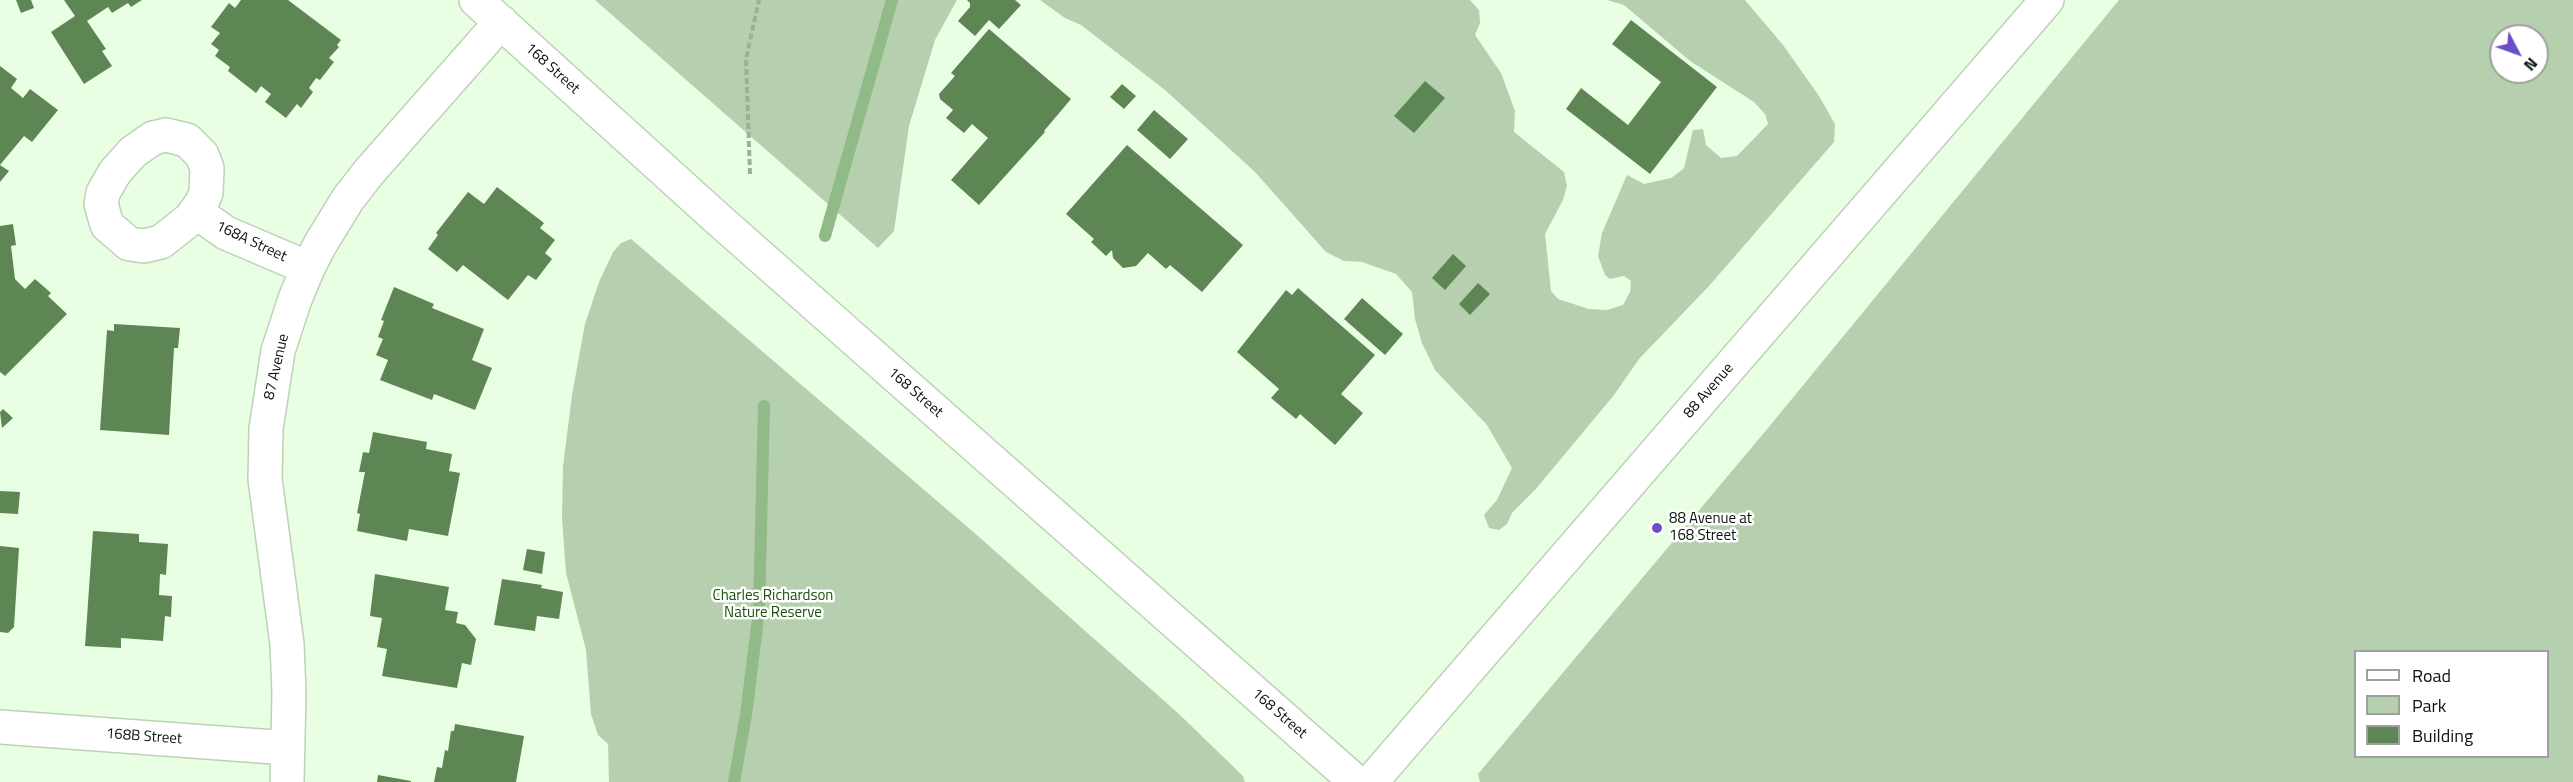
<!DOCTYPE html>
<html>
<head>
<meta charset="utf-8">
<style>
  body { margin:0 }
  #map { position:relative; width:2573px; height:782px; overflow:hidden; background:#e8ffe3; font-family:"Titillium Web",sans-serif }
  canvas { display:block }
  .legend { position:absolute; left:2354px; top:650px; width:195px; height:108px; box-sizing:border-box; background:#fff; border:2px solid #9ea19d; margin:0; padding:8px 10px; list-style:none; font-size:18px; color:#0c140b }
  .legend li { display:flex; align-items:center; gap:12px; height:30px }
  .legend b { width:30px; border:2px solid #9ea19d }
  .north { position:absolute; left:2489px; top:24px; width:60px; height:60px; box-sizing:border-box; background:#fff; border:2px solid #9ea19d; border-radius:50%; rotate:131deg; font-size:16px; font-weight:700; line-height:24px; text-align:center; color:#0c140b }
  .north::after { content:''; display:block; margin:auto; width:21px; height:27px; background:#6c4dc7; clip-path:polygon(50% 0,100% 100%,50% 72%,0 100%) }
</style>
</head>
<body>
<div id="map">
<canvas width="2573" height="782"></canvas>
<ul class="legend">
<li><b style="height:8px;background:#fff"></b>Road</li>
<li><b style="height:16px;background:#b5cfaf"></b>Park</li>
<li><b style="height:16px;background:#5e8655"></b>Building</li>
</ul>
<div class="north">N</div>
</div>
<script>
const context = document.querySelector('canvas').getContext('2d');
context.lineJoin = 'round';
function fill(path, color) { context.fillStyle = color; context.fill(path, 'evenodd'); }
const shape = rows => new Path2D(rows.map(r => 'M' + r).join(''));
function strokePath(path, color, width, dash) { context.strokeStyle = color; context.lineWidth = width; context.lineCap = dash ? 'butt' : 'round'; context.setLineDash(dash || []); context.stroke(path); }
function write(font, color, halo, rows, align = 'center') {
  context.font = font + ' "Titillium Web",sans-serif'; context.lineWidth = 5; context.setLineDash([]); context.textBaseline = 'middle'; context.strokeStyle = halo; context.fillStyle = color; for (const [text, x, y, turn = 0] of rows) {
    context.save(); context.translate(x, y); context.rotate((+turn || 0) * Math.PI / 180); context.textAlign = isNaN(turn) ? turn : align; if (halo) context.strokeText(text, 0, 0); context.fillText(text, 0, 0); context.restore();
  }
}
const green = shape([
  [595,0,957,0,935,40,909,126,894,231,878,248],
  [1040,0,1470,0,1479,10,1480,23,1475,35,1501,73,1515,111,1514,132,1564,172,1567,186,1563,200,1545,234,1551,291,1558,299,1589,309,1607,310,1623,305,1630,292,1631,281,1624,276,1610,279,1605,275,1598,256,1602,233,1627,175,1644,184,1671,178,1678,173,1684,168,1693,130,1703,129,1706,145,1721,158,1737,156,1768,124,1765,114,1754,102,1690,61,1624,5,1607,0,1745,0,1783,45,1819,96,1835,124,1834,142,1709,286,1639,359,1614,395,1535,490,1512,513,1507,524,1499,530,1489,528,1484,515,1497,500,1512,468,1487,425,1435,370,1422,343,1415,319,1412,292,1396,274,1362,262,1344,261,1326,252,1255,172,1165,90,1081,25,1065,18],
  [2119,0,2573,0,2573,782,1480,782,1478,774,1768,428],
  [2501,36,2537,36,2537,72,2501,72],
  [2356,652,2548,652,2548,756,2356,756],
  [631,239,978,536,1179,714,1243,776,1245,782,609,782,608,744,598,735,591,714,586,650,566,573,562,518,563,466,572,395,585,324,599,282,613,252,621,243]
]);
const stream = shape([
  [825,236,892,0],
  [734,782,746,715,759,610,764,406]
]);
const building = shape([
  [16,0,31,0,34,8,21,13],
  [64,0,142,0,131,7,128,3,112,13,108,7,87,21,106,49,102,51,112,66,84,84,51,32,75,16],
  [241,0,288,0,341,40,337,45,339,47,329,58,334,62,320,80,316,78,309,88,313,92,301,108,297,104,286,118,265,102,271,94,261,86,256,93,228,71,230,67,215,56,219,50,211,44,220,33,211,27,229,3,235,8],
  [967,0,1015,0,1021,5,999,29,989,20,975,36,958,21,970,7,970,3],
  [1631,20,1717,87,1650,174,1566,109,1581,88,1628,125,1661,82,1612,44],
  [989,29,1071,99,1044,131,1045,132,979,205,951,180,988,138,972,124,964,133,946,118,953,110,940,99,939,94,955,76,951,73],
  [0,66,17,79,11,88,23,98,30,89,58,110,32,142,24,136,0,165,9,171,0,182],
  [1425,81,1445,98,1414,133,1394,116],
  [1122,84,1136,96,1124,109,1110,97],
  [1154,110,1188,139,1170,159,1137,130],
  [1127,145,1243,245,1202,292,1170,265,1166,269,1148,253,1136,266,1123,268,1113,258,1112,250,1106,256,1091,242,1094,239,1066,214],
  [497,187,544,223,540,228,555,240,545,253,552,259,536,280,528,275,508,300,463,265,457,272,428,249,438,235,436,233,468,192,484,204],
  [13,224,16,245,11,246,15,279,25,289,35,279,51,293,48,296,67,314,5,376,0,372,0,226],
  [1453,254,1466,266,1445,290,1432,278],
  [1478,283,1490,294,1470,315,1459,304],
  [394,287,434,304,432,308,484,329,472,360,492,368,475,410,434,394,432,400,380,380,388,360,376,355,383,339,378,337,384,321,381,320],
  [1298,288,1375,355,1341,394,1363,413,1335,445,1300,414,1296,419,1271,398,1279,389,1237,352,1286,290,1292,295],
  [1362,298,1403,334,1385,355,1344,319],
  [114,324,180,328,178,348,174,348,169,435,100,430,107,330,114,331],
  [3,409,13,418,2,428,0,412],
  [373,432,427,442,426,449,452,454,449,471,460,473,448,536,409,529,407,541,357,531,360,514,357,513,365,472,359,472,363,452,369,453],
  [0,491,20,492,18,514,0,513],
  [93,531,139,534,139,542,168,544,166,575,160,574,159,595,172,596,171,617,165,616,163,641,121,638,121,648,85,646],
  [0,546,19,548,14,627,8,633,0,632],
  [527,549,545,552,542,574,523,570],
  [375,574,449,587,445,610,458,612,456,623,465,625,476,639,471,665,462,663,457,688,382,676,387,649,377,647,382,618,370,616],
  [502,579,542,585,541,588,563,592,559,619,537,616,535,631,494,625],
  [455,724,524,736,516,782,434,782,437,767,442,768,445,750,448,751,451,731,454,731],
  [378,775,411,781,411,782,377,782]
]);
const path = shape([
  [750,174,746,59,759,0]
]);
const minor = shape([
  [166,135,187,140,202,155,207,168,206,193,201,204,190,219,161,242,144,246,129,244,107,225,101,204,103,193,115,172,133,152,153,138,166,135],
  [196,212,226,233,308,268],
  [0,727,288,748],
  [287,782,289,694,287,644,265,479,266,429,278,351,295,299,308,268,321,243,348,199,369,172,501,22]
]);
const major = shape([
  [476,0,719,220,1356,782],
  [1371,782,2047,0]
]);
const markers = [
  [1657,528,6,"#6c4dc7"]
];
const streetNames = [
  ["168 Street",552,69,42],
  ["168A Street",251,242,25],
  ["87 Avenue",277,367,-77],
  ["88 Avenue",1709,391,-49],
  ["168 Street",915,393,41],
  ["168 Street",1279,714,41],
  ["168B Street",144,737,4]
];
const poiNames = [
  ["88 Avenue at",1669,519],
  ["168 Street",1669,536]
];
const parkNames = [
  ["Charles Richardson",773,596],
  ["Nature Reserve",773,613]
];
fill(green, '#b5cfaf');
strokePath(stream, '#90ba87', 12);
fill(building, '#5e8655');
strokePath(minor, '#bcd2b7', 36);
strokePath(major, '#bcd2b7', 36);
strokePath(path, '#9daf99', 4, [6, 3]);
strokePath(minor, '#fff', 33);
strokePath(major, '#fff', 33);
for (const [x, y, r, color] of markers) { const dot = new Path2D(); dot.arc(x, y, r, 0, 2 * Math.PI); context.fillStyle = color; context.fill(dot); strokePath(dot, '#fff', 2); }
write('15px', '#0c140b', '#fff', streetNames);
write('15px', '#0c140b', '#fff', poiNames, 'left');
write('15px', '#1a520c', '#fff', parkNames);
</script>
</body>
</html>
